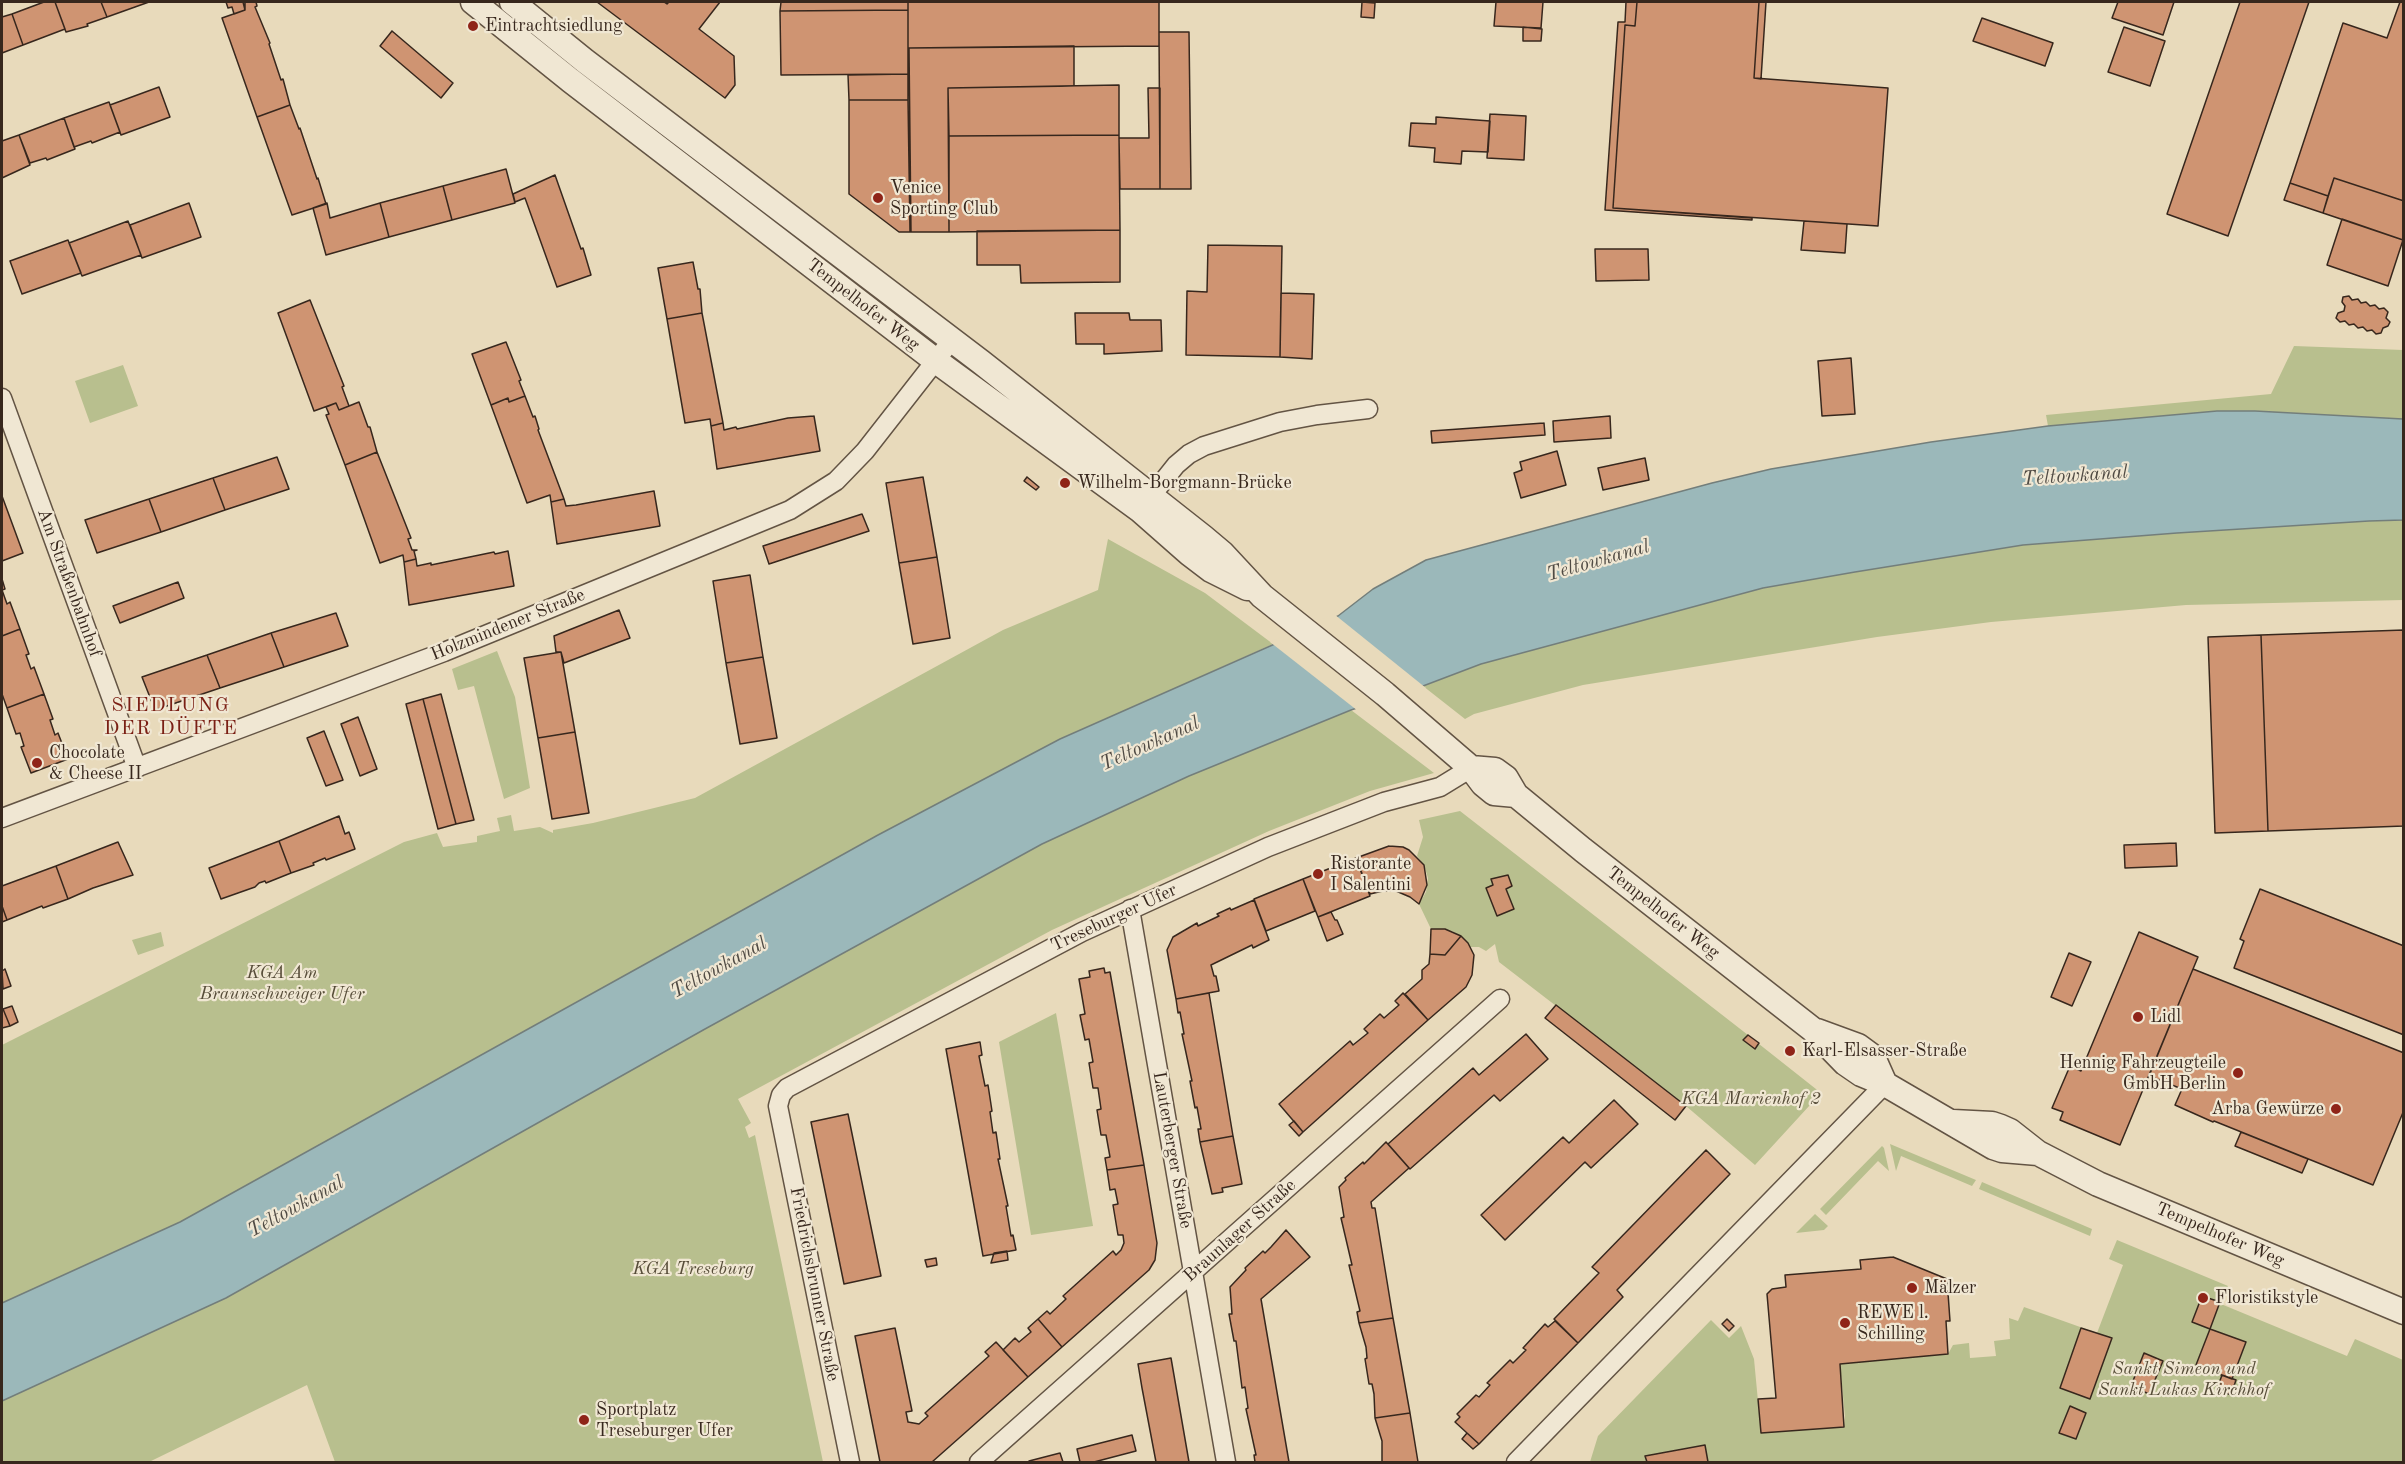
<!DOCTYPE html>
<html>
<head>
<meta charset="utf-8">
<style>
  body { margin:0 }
  #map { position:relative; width:2405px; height:1464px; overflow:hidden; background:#e8dabb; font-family:"Old Standard TT",serif }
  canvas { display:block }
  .frame { position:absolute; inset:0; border:3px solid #37271d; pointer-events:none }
</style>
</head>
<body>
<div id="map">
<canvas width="2405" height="1464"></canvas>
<div class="frame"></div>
</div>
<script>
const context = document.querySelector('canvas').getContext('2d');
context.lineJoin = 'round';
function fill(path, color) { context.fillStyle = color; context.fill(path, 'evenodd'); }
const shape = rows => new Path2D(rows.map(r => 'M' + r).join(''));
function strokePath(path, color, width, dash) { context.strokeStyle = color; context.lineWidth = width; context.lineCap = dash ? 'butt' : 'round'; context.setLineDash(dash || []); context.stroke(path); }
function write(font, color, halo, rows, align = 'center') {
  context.font = font + ' "Old Standard TT",serif'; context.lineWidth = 4.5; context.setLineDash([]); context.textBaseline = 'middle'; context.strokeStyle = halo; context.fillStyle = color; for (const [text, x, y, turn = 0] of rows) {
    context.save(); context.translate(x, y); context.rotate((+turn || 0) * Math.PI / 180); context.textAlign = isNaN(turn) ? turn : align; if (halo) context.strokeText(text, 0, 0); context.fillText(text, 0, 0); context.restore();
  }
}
const green = shape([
  [2294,346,2403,350,2403,419,2255,411,2217,411,2048,426,2046,415,2271,394],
  [123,365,138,406,90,423,75,381],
  [2403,520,2403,600,2186,605,1991,622,1877,637,1583,685,1474,714,1465,719,1423,686,1481,664,1763,588,1855,572,2023,545,2177,533,2369,521],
  [1108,539,1205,593,1273,644,1193,680,878,835,180,1222,2,1303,2,1045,404,842,437,833,443,847,477,842,477,836,500,831,497,818,511,815,514,831,540,827,553,833,553,830,593,823,695,798,1003,630,1098,590],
  [497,651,515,697,530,788,504,799,474,686,458,690,452,669],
  [1351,710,1434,773,1370,791,1269,831,1052,930,738,1099,751,1123,745,1127,749,1138,755,1135,823,1462,335,1462,307,1385,149,1462,2,1462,2,1401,226,1298,705,1029,1042,844,1189,776],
  [1460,811,1748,1035,1744,1040,1755,1048,1759,1044,1821,1093,1755,1165,1686,1106,1499,962,1495,944,1486,951,1479,947,1470,947,1463,938,1452,931,1431,929,1419,904,1426,892,1428,878,1424,865,1417,856,1423,837,1419,820],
  [161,932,164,946,138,955,132,940],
  [1056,1013,1093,1226,1031,1235,999,1042],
  [1890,1144,1976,1180,1972,1186,1901,1156,1896,1171],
  [1882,1146,1884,1148,1889,1171,1878,1161,1826,1215,1820,1209],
  [1982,1182,2092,1229,2090,1236,1979,1189],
  [1815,1214,1828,1226,1824,1230,1796,1233],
  [2117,1240,2228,1286,2221,1304,2347,1356,2355,1339,2403,1360,2403,1462,1590,1462,1598,1436,1711,1320,1729,1338,1741,1326,1754,1359,1761,1433,1844,1426,1845,1417,1840,1364,1948,1354,1953,1345,1969,1343,1970,1358,1996,1356,1994,1341,2010,1339,2009,1318,2018,1321,2024,1307,2097,1333,2123,1265,2109,1259]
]);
const water = shape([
  [2217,411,2255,411,2403,419,2403,520,2369,521,2177,533,2023,545,1855,572,1763,588,1481,664,1423,686,1351,710,1189,776,1042,844,705,1029,226,1298,2,1401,2,1303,180,1222,878,835,1060,739,1338,616,1373,589,1426,560,1712,483,1771,469,1931,442,2048,426,2217,411]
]);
const pier = shape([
  [1334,614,1426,688,1358,711,1270,642]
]);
const building = shape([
  [44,2,55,2,65,29,23,45,12,14,44,2],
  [55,2,101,2,107,17,87,24,88,26,66,32,55,2],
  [101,2,149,2,107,17,101,2],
  [226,2,245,2,245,10,234,14,232,7,228,8,226,2],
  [243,2,256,2,257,6,255,7,270,43,269,44,281,80,283,79,290,105,257,117,222,18,245,10,243,2],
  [597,2,664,2,667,4,669,2,720,2,699,29,734,56,735,85,725,98,597,2],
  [781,2,908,2,908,10,780,11,781,2],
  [908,2,1159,2,1159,46,908,48,908,2],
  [1362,2,1375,3,1374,18,1361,17,1362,2],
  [1496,2,1543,2,1541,28,1494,26,1496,2],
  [1626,2,1637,2,1635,26,1625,25,1613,208,1752,218,1752,220,1605,210,1618,22,1625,22,1626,2],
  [1637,2,1759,2,1754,78,1888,88,1878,226,1613,208,1625,25,1635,26,1637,2],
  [1759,2,1766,2,1761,79,1754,78,1759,2],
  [2118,2,2174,2,2163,35,2112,18,2118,2],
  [2240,2,2309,2,2228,236,2167,214,2240,2],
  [2400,2,2404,2,2404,201,2334,178,2328,196,2290,183,2343,23,2387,38,2400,2],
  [908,10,908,74,781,75,780,11,908,10],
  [12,14,23,45,2,53,2,17,12,14],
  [1982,18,2053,43,2045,66,1973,41,1982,18],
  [1523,27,1542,29,1541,41,1523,41,1523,27],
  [2124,27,2165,41,2150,86,2108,72,2124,27],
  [392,31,453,83,441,98,380,46,392,31],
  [1159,32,1189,32,1191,189,1160,189,1159,32],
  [1074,46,1074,86,948,88,949,232,911,232,909,48,1074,46],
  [908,74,908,100,849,100,848,75,908,74],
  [1119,85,1119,135,949,136,948,88,1119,85],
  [159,87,170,117,121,135,110,105,159,87],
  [1148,88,1160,88,1160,189,1120,189,1119,138,1149,138,1148,88],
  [849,100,908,100,910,232,899,232,849,194,849,100],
  [109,102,120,132,92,143,91,141,74,147,64,118,109,102],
  [290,105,299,129,300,128,317,179,318,178,326,204,292,215,257,117,290,105],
  [1490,114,1526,116,1524,160,1487,158,1490,114],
  [1436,117,1490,121,1488,152,1462,151,1461,164,1434,162,1435,148,1409,146,1411,123,1436,124,1436,117],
  [64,118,75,149,47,160,46,158,30,163,19,135,64,118],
  [19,135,30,165,2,178,2,141,19,135],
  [1119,135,1120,230,949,232,949,136,1119,135],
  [506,169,515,203,452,220,443,186,506,169],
  [555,175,581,249,583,248,591,275,557,287,525,198,515,202,513,194,555,175],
  [2334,178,2404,201,2403,240,2323,213,2334,178],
  [2290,183,2328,196,2323,213,2284,200,2290,183],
  [443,186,452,220,389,237,380,203,443,186],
  [189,203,201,237,142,258,130,225,189,203],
  [327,203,330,218,380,203,389,237,326,255,313,208,327,203],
  [2342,219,2403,240,2388,286,2327,265,2342,219],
  [128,221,141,255,82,276,69,243,128,221],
  [1804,221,1847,224,1845,253,1801,250,1804,221],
  [1120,230,1120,282,1021,283,1020,265,977,265,977,231,1120,230],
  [68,240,81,273,22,294,10,261,68,240],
  [1208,245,1282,246,1280,357,1186,355,1187,291,1207,292,1208,245],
  [1595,249,1648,249,1649,280,1596,281,1595,249],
  [693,262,698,289,700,289,702,313,667,319,658,268,693,262],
  [1281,293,1314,294,1312,359,1280,357,1281,293],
  [2349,296,2352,300,2358,299,2361,303,2366,302,2370,306,2375,305,2379,309,2384,308,2388,312,2386,318,2390,322,2388,326,2383,328,2381,333,2376,334,2372,330,2367,331,2363,327,2358,328,2354,324,2349,325,2345,321,2340,322,2336,318,2338,313,2344,311,2345,306,2342,302,2343,297,2349,296],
  [310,300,344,386,342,387,349,406,339,410,336,403,314,411,278,313,310,300],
  [702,313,723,423,711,426,710,419,685,423,667,319,702,313],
  [1075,313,1129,313,1130,320,1161,320,1162,351,1104,354,1104,344,1076,344,1075,313],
  [506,342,521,380,519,381,525,396,509,402,508,398,491,405,472,354,506,342],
  [1851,358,1855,414,1822,416,1818,361,1851,358],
  [525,396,533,417,535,416,539,429,538,430,564,499,551,502,550,495,527,503,491,405,508,398,509,402,525,396],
  [359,402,368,427,370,427,377,452,345,465,326,415,329,414,326,407,336,403,339,410,359,402],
  [814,416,820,451,717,469,711,426,723,423,724,430,736,427,737,429,788,418,814,416],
  [1610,416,1611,438,1554,442,1553,421,1610,416],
  [1544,423,1545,435,1432,443,1431,431,1544,423],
  [1557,451,1566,485,1521,498,1514,473,1522,470,1520,462,1557,451],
  [377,452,411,538,408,539,412,550,417,550,414,551,416,559,404,562,403,555,380,563,345,465,377,452],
  [277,457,289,489,225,510,213,478,277,457],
  [1645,458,1649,480,1603,490,1598,468,1645,458],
  [923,477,937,557,899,563,886,483,923,477],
  [1027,477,1039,487,1036,490,1024,481,1027,477],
  [213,478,225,510,161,532,149,499,213,478],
  [654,491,660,526,557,544,551,502,564,499,566,506,576,505,654,491],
  [2,496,23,553,2,561,2,496],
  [149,499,161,532,97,553,85,520,149,499],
  [862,514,869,531,769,564,763,546,862,514],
  [508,551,514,586,409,605,404,562,416,559,417,566,431,563,431,565,494,552,495,554,508,551],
  [937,557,950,638,913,644,899,563,937,557],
  [750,575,763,657,726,663,713,581,750,575],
  [2,579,5,589,2,590,7,604,10,602,20,629,2,636,2,579],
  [178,582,184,598,120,623,113,606,178,582],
  [619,610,630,638,564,663,561,652,556,652,554,636,619,610],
  [336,613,348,646,284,667,271,633,336,613],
  [20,629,29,654,26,655,31,669,34,667,44,694,7,708,2,694,2,636,20,629],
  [2404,630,2404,826,2268,831,2261,635,2404,630],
  [271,633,284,667,220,688,207,655,271,633],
  [2261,635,2268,831,2215,833,2208,637,2261,635],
  [561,652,575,732,538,738,524,658,561,652],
  [207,655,220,688,155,710,142,677,207,655],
  [763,657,777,738,740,744,726,663,763,657],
  [44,694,53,719,50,720,55,735,58,733,68,759,31,773,21,747,24,746,20,733,16,734,7,708,44,694],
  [441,694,474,820,456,824,423,699,441,694],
  [423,699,456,824,438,829,406,704,423,699],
  [358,717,377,769,360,776,341,724,358,717],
  [324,731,343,780,326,786,307,738,324,731],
  [575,732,589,813,552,819,538,738,575,732],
  [339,816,345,834,349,832,355,849,326,860,325,858,313,863,314,865,291,873,279,841,339,816],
  [279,841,291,873,266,883,265,881,259,883,255,887,221,899,209,868,279,841],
  [118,842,133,875,93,888,68,899,56,866,118,842],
  [2176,843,2177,866,2125,868,2124,845,2176,843],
  [1389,846,1403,847,1409,850,1424,865,1427,885,1419,904,1410,897,1396,891,1383,891,1370,894,1356,858,1389,846],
  [1356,858,1370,896,1318,917,1303,879,1356,858],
  [56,866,68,899,43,908,42,906,7,920,2,906,2,886,56,866],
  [1508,875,1512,886,1506,889,1514,909,1497,916,1486,888,1493,885,1491,879,1508,875],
  [1303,879,1315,911,1266,931,1254,899,1303,879],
  [2260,889,2404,946,2404,1035,2234,968,2244,941,2240,939,2260,889],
  [1254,900,1269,940,1253,948,1252,945,1211,965,1214,976,1216,976,1219,991,1176,999,1167,950,1173,937,1197,923,1198,926,1219,916,1217,914,1230,908,1231,910,1254,900],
  [2,906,7,920,2,922,2,906],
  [1331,912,1335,920,1337,920,1343,934,1327,941,1318,917,1331,912],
  [1431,929,1445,929,1461,936,1445,955,1430,954,1431,929],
  [2139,932,2198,957,2120,1145,2060,1120,2063,1112,2052,1108,2070,1066,2081,1071,2139,932],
  [1461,936,1468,943,1474,955,1472,975,1466,987,1428,1020,1405,994,1422,979,1422,970,1429,964,1430,954,1445,955,1461,936],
  [2069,953,2091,962,2072,1006,2051,997,2069,953],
  [1104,968,1105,973,1110,972,1144,1165,1107,1170,1105,1158,1110,1157,1106,1135,1101,1135,1097,1110,1101,1109,1098,1088,1093,1088,1089,1063,1093,1062,1089,1039,1085,1040,1080,1015,1085,1014,1079,979,1090,977,1089,971,1104,968],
  [5,969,11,986,3,989,2,971,5,969],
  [2193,969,2404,1053,2404,1110,2373,1185,2214,1121,2213,1122,2175,1105,2182,1089,2149,1076,2193,969],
  [1209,993,1233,1136,1200,1142,1198,1129,1201,1129,1197,1107,1195,1108,1190,1081,1192,1081,1182,1034,1184,1034,1180,1012,1178,1013,1176,999,1209,993],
  [1403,993,1428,1020,1303,1132,1279,1104,1350,1041,1353,1045,1368,1033,1364,1029,1380,1014,1384,1018,1399,1005,1395,1001,1403,993],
  [1556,1005,1686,1106,1675,1120,1545,1018,1556,1005],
  [12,1006,18,1022,10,1026,3,1009,12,1006],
  [3,1009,10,1026,2,1028,2,1010,3,1009],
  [1526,1034,1548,1059,1500,1101,1494,1095,1410,1169,1388,1144,1473,1068,1479,1075,1526,1034],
  [1748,1035,1759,1043,1755,1049,1743,1040,1748,1035],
  [980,1042,982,1055,979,1056,985,1086,988,1085,992,1111,990,1112,993,1133,996,1132,1000,1159,998,1159,1008,1206,1006,1206,1011,1236,1013,1235,1016,1250,983,1256,946,1049,980,1042],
  [1614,1100,1638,1124,1591,1168,1585,1162,1505,1240,1481,1215,1563,1137,1569,1143,1614,1100],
  [848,1114,881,1276,844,1284,811,1122,848,1114],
  [1294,1121,1303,1132,1299,1136,1289,1125,1294,1121],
  [2241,1132,2308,1159,2302,1173,2235,1146,2241,1132],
  [1233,1136,1242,1184,1222,1188,1223,1192,1212,1194,1200,1142,1233,1136],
  [1386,1142,1409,1168,1371,1202,1372,1208,1375,1208,1393,1318,1359,1323,1357,1312,1360,1311,1349,1265,1352,1265,1341,1218,1344,1217,1339,1187,1346,1180,1345,1178,1363,1162,1364,1164,1386,1142],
  [1706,1150,1730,1174,1617,1290,1623,1297,1578,1343,1554,1319,1599,1273,1592,1267,1706,1150],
  [1144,1165,1157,1243,1155,1260,1149,1270,1062,1347,1038,1319,1047,1311,1050,1314,1066,1299,1063,1296,1113,1251,1116,1255,1121,1250,1124,1243,1123,1235,1118,1235,1113,1205,1118,1204,1115,1189,1110,1190,1107,1170,1144,1165],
  [1286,1230,1310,1257,1261,1299,1289,1462,1255,1462,1254,1455,1256,1455,1246,1409,1248,1408,1245,1387,1242,1388,1236,1341,1234,1341,1229,1314,1232,1314,1230,1287,1246,1270,1245,1268,1263,1251,1265,1253,1271,1247,1286,1230],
  [1007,1251,1008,1260,991,1263,994,1253,1007,1251],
  [1893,1257,1947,1279,1950,1321,1946,1321,1948,1354,1840,1364,1844,1427,1761,1433,1758,1399,1776,1398,1767,1294,1772,1289,1786,1287,1785,1275,1861,1269,1860,1260,1893,1257],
  [936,1258,937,1265,927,1267,925,1260,936,1258],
  [2202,1296,2220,1302,2210,1329,2192,1322,2202,1296],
  [1393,1318,1410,1413,1375,1418,1374,1394,1372,1384,1369,1384,1365,1359,1367,1358,1366,1347,1359,1323,1393,1318],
  [1038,1319,1062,1347,1028,1377,1003,1350,1015,1338,1019,1342,1031,1332,1028,1328,1038,1319],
  [1727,1319,1734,1326,1729,1331,1722,1324,1727,1319],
  [1555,1321,1578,1343,1479,1444,1455,1422,1460,1417,1457,1414,1476,1395,1479,1397,1490,1385,1487,1383,1510,1360,1513,1363,1526,1350,1523,1348,1545,1324,1548,1327,1555,1321],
  [895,1328,912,1411,906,1412,908,1422,919,1424,928,1416,925,1413,989,1356,985,1352,996,1342,1028,1377,932,1462,880,1462,855,1336,895,1328],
  [2081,1328,2112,1338,2090,1399,2060,1388,2081,1328],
  [2210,1329,2246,1342,2232,1379,2196,1365,2210,1329],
  [2144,1353,2163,1361,2149,1394,2131,1386,2144,1353],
  [1171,1358,1189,1462,1156,1462,1142,1388,1138,1364,1171,1358],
  [2222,1375,2236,1380,2231,1395,2217,1389,2222,1375],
  [2070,1406,2086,1413,2076,1439,2059,1433,2070,1406],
  [1410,1413,1418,1462,1382,1462,1382,1441,1375,1418,1410,1413],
  [1467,1433,1479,1444,1473,1449,1462,1439,1467,1433],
  [1132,1435,1136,1451,1094,1462,1080,1462,1077,1449,1132,1435],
  [1705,1445,1708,1462,1647,1462,1645,1456,1705,1445],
  [1060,1453,1063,1462,1029,1462,1029,1461,1060,1453]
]);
const minor = shape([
  [2,398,137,768],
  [1145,504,1176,465,1189,454,1204,446,1280,422,1317,415,1368,409],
  [2,818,444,652,790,510,836,481,865,451,951,341],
  [1130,909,1226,1462],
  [850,1462,778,1106,781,1095,787,1088,1082,932,1268,847,1384,802,1440,787,1471,768],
  [979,1462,1500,999],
  [1516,1462,1885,1084]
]);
const tertiary = shape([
  [473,2,570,80,936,361,1140,510,1190,554,1211,570,1247,588],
  [512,2,585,61,981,362,1203,537,1222,553,1262,596,1385,694,1471,768,1483,784,1494,793,1516,795],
  [1471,768,1495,770,1506,778,1516,795,1583,850,1812,1029,1845,1063,1861,1074,1885,1084,1993,1147,2002,1150,2038,1153],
  [1817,1031,1858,1046,1873,1057,1885,1084],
  [1953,1122,1992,1124,2001,1127,2010,1131,2038,1153,2098,1184,2404,1312]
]);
const markers = [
  [473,26,6,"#8f2418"],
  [878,198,6,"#8f2418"],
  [1065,483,6,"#8f2418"],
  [37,763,6,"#8f2418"],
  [1318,874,6,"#8f2418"],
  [2138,1017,6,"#8f2418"],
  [1790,1051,6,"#8f2418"],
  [2238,1073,6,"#8f2418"],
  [2336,1109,6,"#8f2418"],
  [1912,1288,6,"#8f2418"],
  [2203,1298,6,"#8f2418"],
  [1845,1323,6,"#8f2418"],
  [584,1420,6,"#8f2418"]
];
const poiNames = [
  ["Eintrachtsiedlung",485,26],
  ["Venice",890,188],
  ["Sporting Club",890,209],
  ["Wilhelm-Borgmann-Brücke",1077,483],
  ["Chocolate",49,753],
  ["& Cheese II",49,774],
  ["Ristorante",1330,864],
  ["I Salentini",1330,885],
  ["Lidl",2150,1017],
  ["Karl-Elsasser-Straße",1802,1051],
  ["Hennig Fahrzeugteile",2226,1063,"right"],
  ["GmbH Berlin",2226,1084,"right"],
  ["Arba Gewürze",2324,1109,"right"],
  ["Mälzer",1924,1288],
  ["Floristikstyle",2215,1298],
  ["REWE l.",1857,1313],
  ["Schilling",1857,1334],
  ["Sportplatz",596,1410],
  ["Treseburger Ufer",596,1431]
];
const streetNames = [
  ["Tempelhofer Weg",863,305,38],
  ["Am Straßenbahnhof",69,583,70],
  ["Holzmindener Straße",508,625,-22],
  ["Tempelhofer Weg",1663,913,38],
  ["Treseburger Ufer",1114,918,-25],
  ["Lauterberger Straße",1172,1150,80],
  ["Braunlager Straße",1240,1231,-42],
  ["Tempelhofer Weg",2220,1235,23],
  ["Friedrichsbrunner Straße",814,1284,79]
];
const parkNames = [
  ["KGA Am",282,973],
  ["Braunschweiger Ufer",282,994],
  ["KGA Marienhof 2",1751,1099],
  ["KGA Treseburg",693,1269],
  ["Sankt Simeon und",2184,1369],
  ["Sankt Lukas Kirchhof",2184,1390]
];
const waterNames = [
  ["Teltowkanal",2075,476,-4],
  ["Teltowkanal",1598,561,-16],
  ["Teltowkanal",1150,744,-24],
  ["Teltowkanal",719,968,-29],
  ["Teltowkanal",296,1207,-29]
];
const neighbourhoodNames = [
  ["SIEDLUNG",171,706],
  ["DER DÜFTE",171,729]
];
fill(green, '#b8bf8e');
fill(water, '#9bb8ba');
strokePath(water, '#737e7b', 1.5);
fill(pier, '#e8dabb');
fill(building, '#cf9472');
strokePath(building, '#37271d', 1.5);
strokePath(minor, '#635444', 21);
strokePath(tertiary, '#635444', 27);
strokePath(minor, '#f0e7d3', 18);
strokePath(tertiary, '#f0e7d3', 24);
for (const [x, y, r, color] of markers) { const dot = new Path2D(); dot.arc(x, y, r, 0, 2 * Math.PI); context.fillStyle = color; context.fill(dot); strokePath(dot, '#f0e7d3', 2); }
write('18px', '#37271d', '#f0e7d3', poiNames, 'left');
write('18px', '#37271d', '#f0e7d3', streetNames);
write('italic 18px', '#574d39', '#f0e7d3', parkNames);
write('italic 20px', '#504b44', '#f0e7d3', waterNames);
context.letterSpacing = '1.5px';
write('20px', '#7a1f14', '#f0e7d3', neighbourhoodNames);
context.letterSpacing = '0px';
</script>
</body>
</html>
